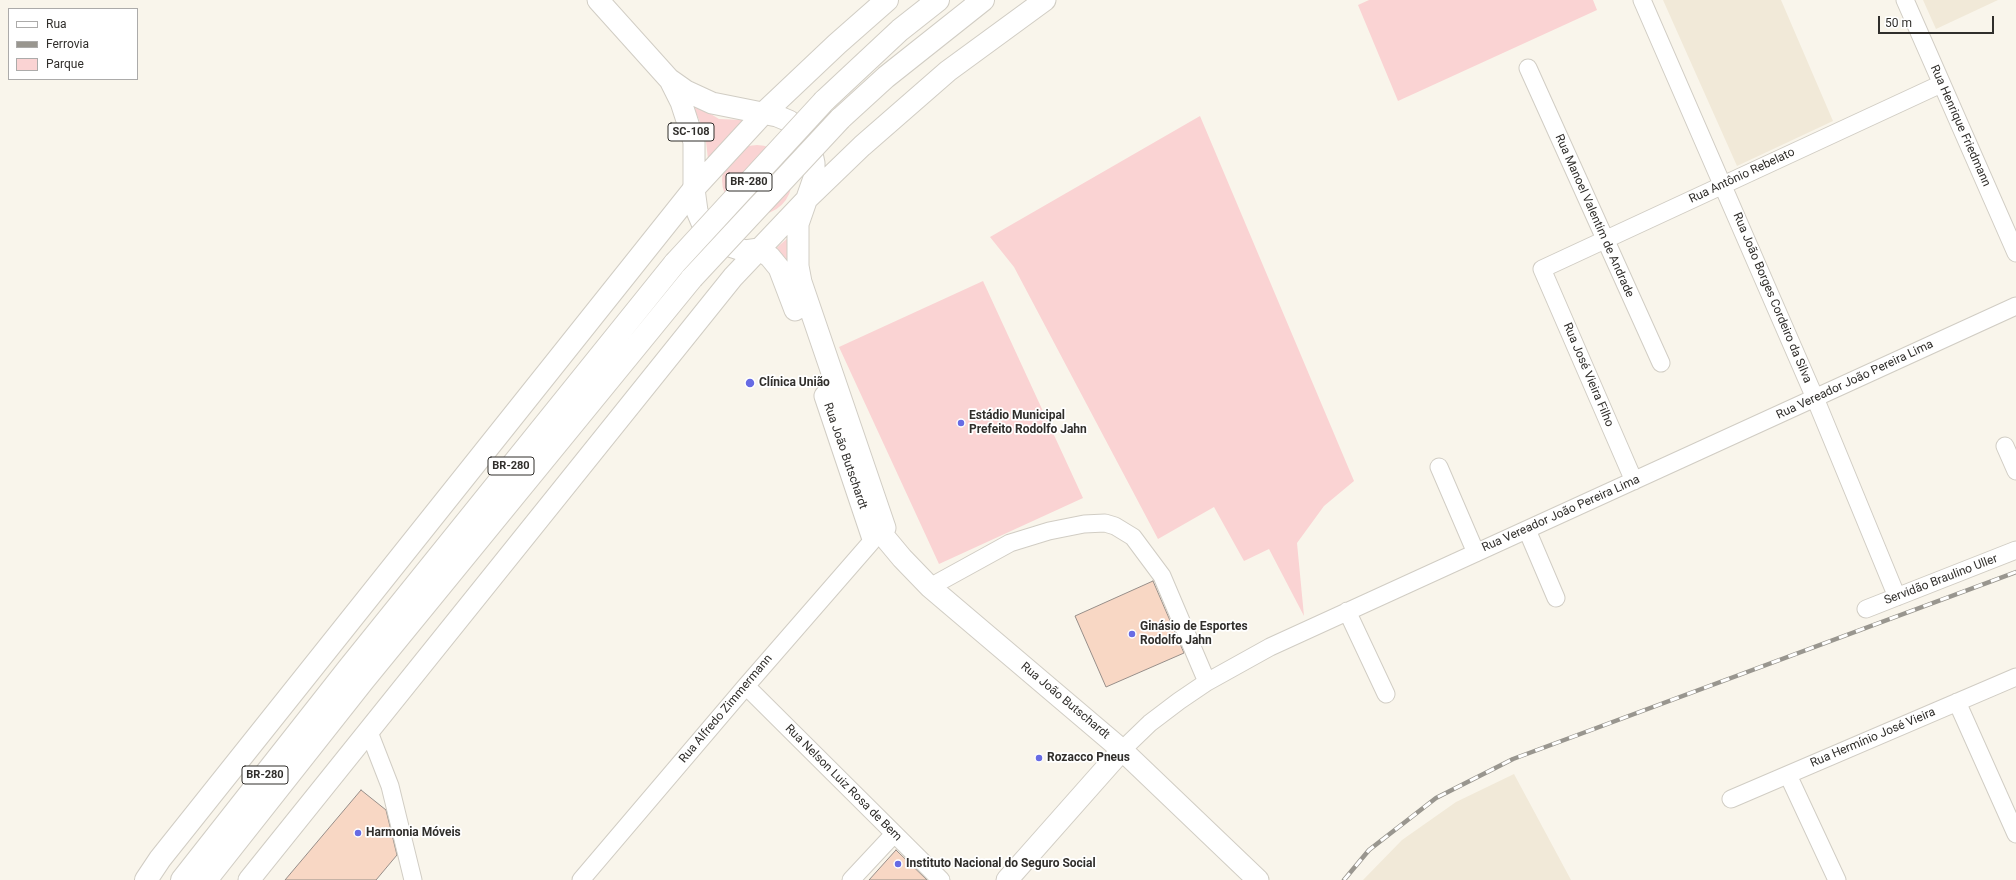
<!DOCTYPE html>
<html>
<head>
<meta charset="utf-8">
<style>
  body { margin:0 }
  #map { position:relative; width:2016px; height:880px; overflow:hidden; background:#f9f5eb; font-family:Roboto,sans-serif }
  canvas { display:block }
  .legend { position:absolute; left:8px; top:8px; width:130px; height:72px; box-sizing:border-box; background:#fff; border:1px solid #acabaa; margin:0; padding:5px 7px; list-style:none; font-size:12px; color:#302e2b }
  .legend li { display:flex; align-items:center; gap:8px; height:20px }
  .legend b { width:20px; border:1px solid #acabaa }
  .scale { position:absolute; left:1878px; top:16px; width:116px; height:18px; box-sizing:border-box; border:2px solid #302e2b; border-top:0; padding-left:5px; font-size:12px; line-height:14px; white-space:nowrap; color:#302e2b; -webkit-text-stroke:3px #fff; paint-order:stroke }
</style>
</head>
<body>
<div id="map">
<canvas width="2016" height="880"></canvas>
<ul class="legend">
<li><b style="height:5px;background:#fff"></b>Rua</li>
<li><b style="height:5px;background:#99968f"></b>Ferrovia</li>
<li><b style="height:11px;background:#fad3d3"></b>Parque</li>
</ul>
<div class="scale">50 m</div>
</div>
<script>
const context = document.querySelector('canvas').getContext('2d');
context.lineJoin = 'round';
function fill(path, color) { context.fillStyle = color; context.fill(path, 'evenodd'); }
const shape = rows => new Path2D(rows.map(r => 'M' + r).join(''));
function strokePath(path, color, width, dash) { context.strokeStyle = color; context.lineWidth = width; context.lineCap = dash ? 'butt' : 'round'; context.setLineDash(dash || []); context.stroke(path); }
function write(font, color, halo, rows, align = 'center') {
  context.font = font + ' Roboto,sans-serif'; context.lineWidth = 3.5; context.setLineDash([]); context.textBaseline = 'middle'; context.strokeStyle = halo; context.fillStyle = color; for (const [text, x, y, turn = 0] of rows) {
    context.save(); context.translate(x, y); context.rotate((+turn || 0) * Math.PI / 180); context.textAlign = isNaN(turn) ? turn : align; if (halo) context.strokeText(text, 0, 0); context.fillText(text, 0, 0); context.restore();
  }
}
const built = shape([
  [1663,0,1781,0,1833,121,1737,166],
  [1923,0,1998,0,1936,29],
  [1514,774,1571,880,1363,880,1402,840,1456,802]
]);
const green = shape([
  [1369,0,1593,0,1597,10,1398,101,1358,5],
  [691,102,719,119,743,120,708,159,705,133],
  [1200,116,1354,481,1324,506,1297,543,1304,616,1269,549,1244,561,1214,507,1158,539,1014,267,990,237],
  '722 180a35 35 0 1 1 70 0a35 35 0 1 1-70 0Z',
  [790,236,791,270,774,250],
  [983,281,1083,498,939,564,839,347]
]);
const building = shape([
  [1153,581,1184,653,1106,687,1075,616,1153,581],
  [361,790,386,810,397,855,376,880,285,880,361,790],
  [896,850,927,880,869,880,896,850]
]);
const minor = shape([
  [1642,0,1815,398,1897,597],
  [1905,0,2016,253],
  [1528,68,1661,363],
  [2005,446,2016,471],
  [1439,467,1476,553],
  [1634,481,1542,269,1941,84],
  [1527,530,1556,598],
  [930,587,1010,543,1049,531,1084,524,1105,523,1115,526,1133,537,1162,576,1207,682],
  [1866,609,2016,550],
  [1347,611,1386,694],
  [746,686,941,880],
  [1957,702,2016,834],
  [369,732,390,786,413,880],
  [1122,750,1150,723,1179,701,1207,682,1270,647,2016,306],
  [1788,775,1837,880],
  [1731,799,2016,677],
  [581,880,746,686,873,540],
  [851,880,894,834]
]);
const major = shape([
  [598,0,669,79,686,91,712,103,777,116,789,121,803,134,810,145,814,163,814,178,798,224,798,266,801,282,885,528],
  [670,80,681,102,694,142,694,189,697,211,702,223,721,243,745,251,759,249],
  [694,189,764,113],
  [759,249,770,257,779,268,795,310],
  [825,396,872,536],
  [887,540,902,558,930,587,1122,750,1258,880],
  [249,880,733,277,807,199,862,146,948,71,1045,0],
  [1007,880,1122,750]
]);
const highway = shape([
  [824,101,900,30,938,0],
  [764,113,837,44,887,0],
  [840,119,886,77,983,0],
  [146,880,160,859,694,189],
  [182,880,348,669,675,263],
  [206,880,363,681,692,278]
]);
const rail = shape([
  [1344,880,1369,850,1436,798,1513,759,2016,572]
]);
const highwayBridge = shape([
  [675,263,824,101],
  [692,278,840,119]
]);
const markers = [
  [750,383,5,"#676be4"],
  [961,423,4,"#676be4"],
  [1132,634,4,"#676be4"],
  [1039,758,4,"#676be4"],
  [358,833,4,"#676be4"],
  [898,864,4,"#676be4"]
];
const shields = [
  [691,132,46],
  [749,182,46],
  [511,466,46],
  [265,775,46]
];
const shieldNames = [
  ["SC-108",691,132],
  ["BR-280",749,182],
  ["BR-280",511,466],
  ["BR-280",265,775]
];
const streetNames = [
  ["Rua Henrique Friedmann",1960,126,66],
  ["Rua Antônio Rebelato",1742,176,-25],
  ["Rua Manoel Valentim de Andrade",1594,216,66],
  ["Rua João Borges Cordeiro da Silva",1772,298,67],
  ["Rua José Vieira Filho",1588,375,67],
  ["Rua Vereador João Pereira Lima",1855,380,-25],
  ["Rua João Butschardt",845,456,71],
  ["Rua Vereador João Pereira Lima",1561,514,-24],
  ["Servidão Braulino Uller",1941,580,-21],
  ["Rua João Butschardt",1065,701,40],
  ["Rua Alfredo Zimmermann",726,709,-50],
  ["Rua Hermínio José Vieira",1873,738,-23],
  ["Rua Nelson Luiz Rosa de Bem",843,783,45]
];
const poiNames = [
  ["Clínica União",759,383],
  ["Estádio Municipal",969,416],
  ["Prefeito Rodolfo Jahn",969,430],
  ["Ginásio de Esportes",1140,627],
  ["Rodolfo Jahn",1140,641],
  ["Rozacco Pneus",1047,758],
  ["Harmonia Móveis",366,833],
  ["Instituto Nacional do Seguro Social",906,864]
];
fill(built, '#f1e9d8');
fill(green, '#fad3d3');
fill(building, '#f8d7c4');
strokePath(building, '#978e89', 1);
strokePath(minor, '#d1cdc4', 19);
strokePath(major, '#d1cdc4', 23);
strokePath(highway, '#d1cdc4', 24);
strokePath(minor, '#fff', 17);
strokePath(major, '#fff', 21);
strokePath(highway, '#fff', 22);
strokePath(rail, '#99968f', 4.5);
strokePath(rail, '#fff', 3, [9]);
strokePath(highwayBridge, '#d1cdc4', 24, []);
strokePath(highwayBridge, '#fff', 22);
for (const [x, y, r, color] of markers) { const dot = new Path2D(); dot.arc(x, y, r, 0, 2 * Math.PI); context.fillStyle = color; context.fill(dot); strokePath(dot, '#fff', 1.5); }
for (const [x, y, w] of shields) { const box = new Path2D(); box.roundRect(x - w / 2, y - 9, w, 18, 3); context.fillStyle = '#fff'; context.fill(box); strokePath(box, '#302e2b', 1); }
write('bold 11px', '#302e2b', null, shieldNames);
write('12px', '#302e2b', '#fff', streetNames);
write('bold 12px', '#302e2b', '#fff', poiNames, 'left');
</script>
</body>
</html>
